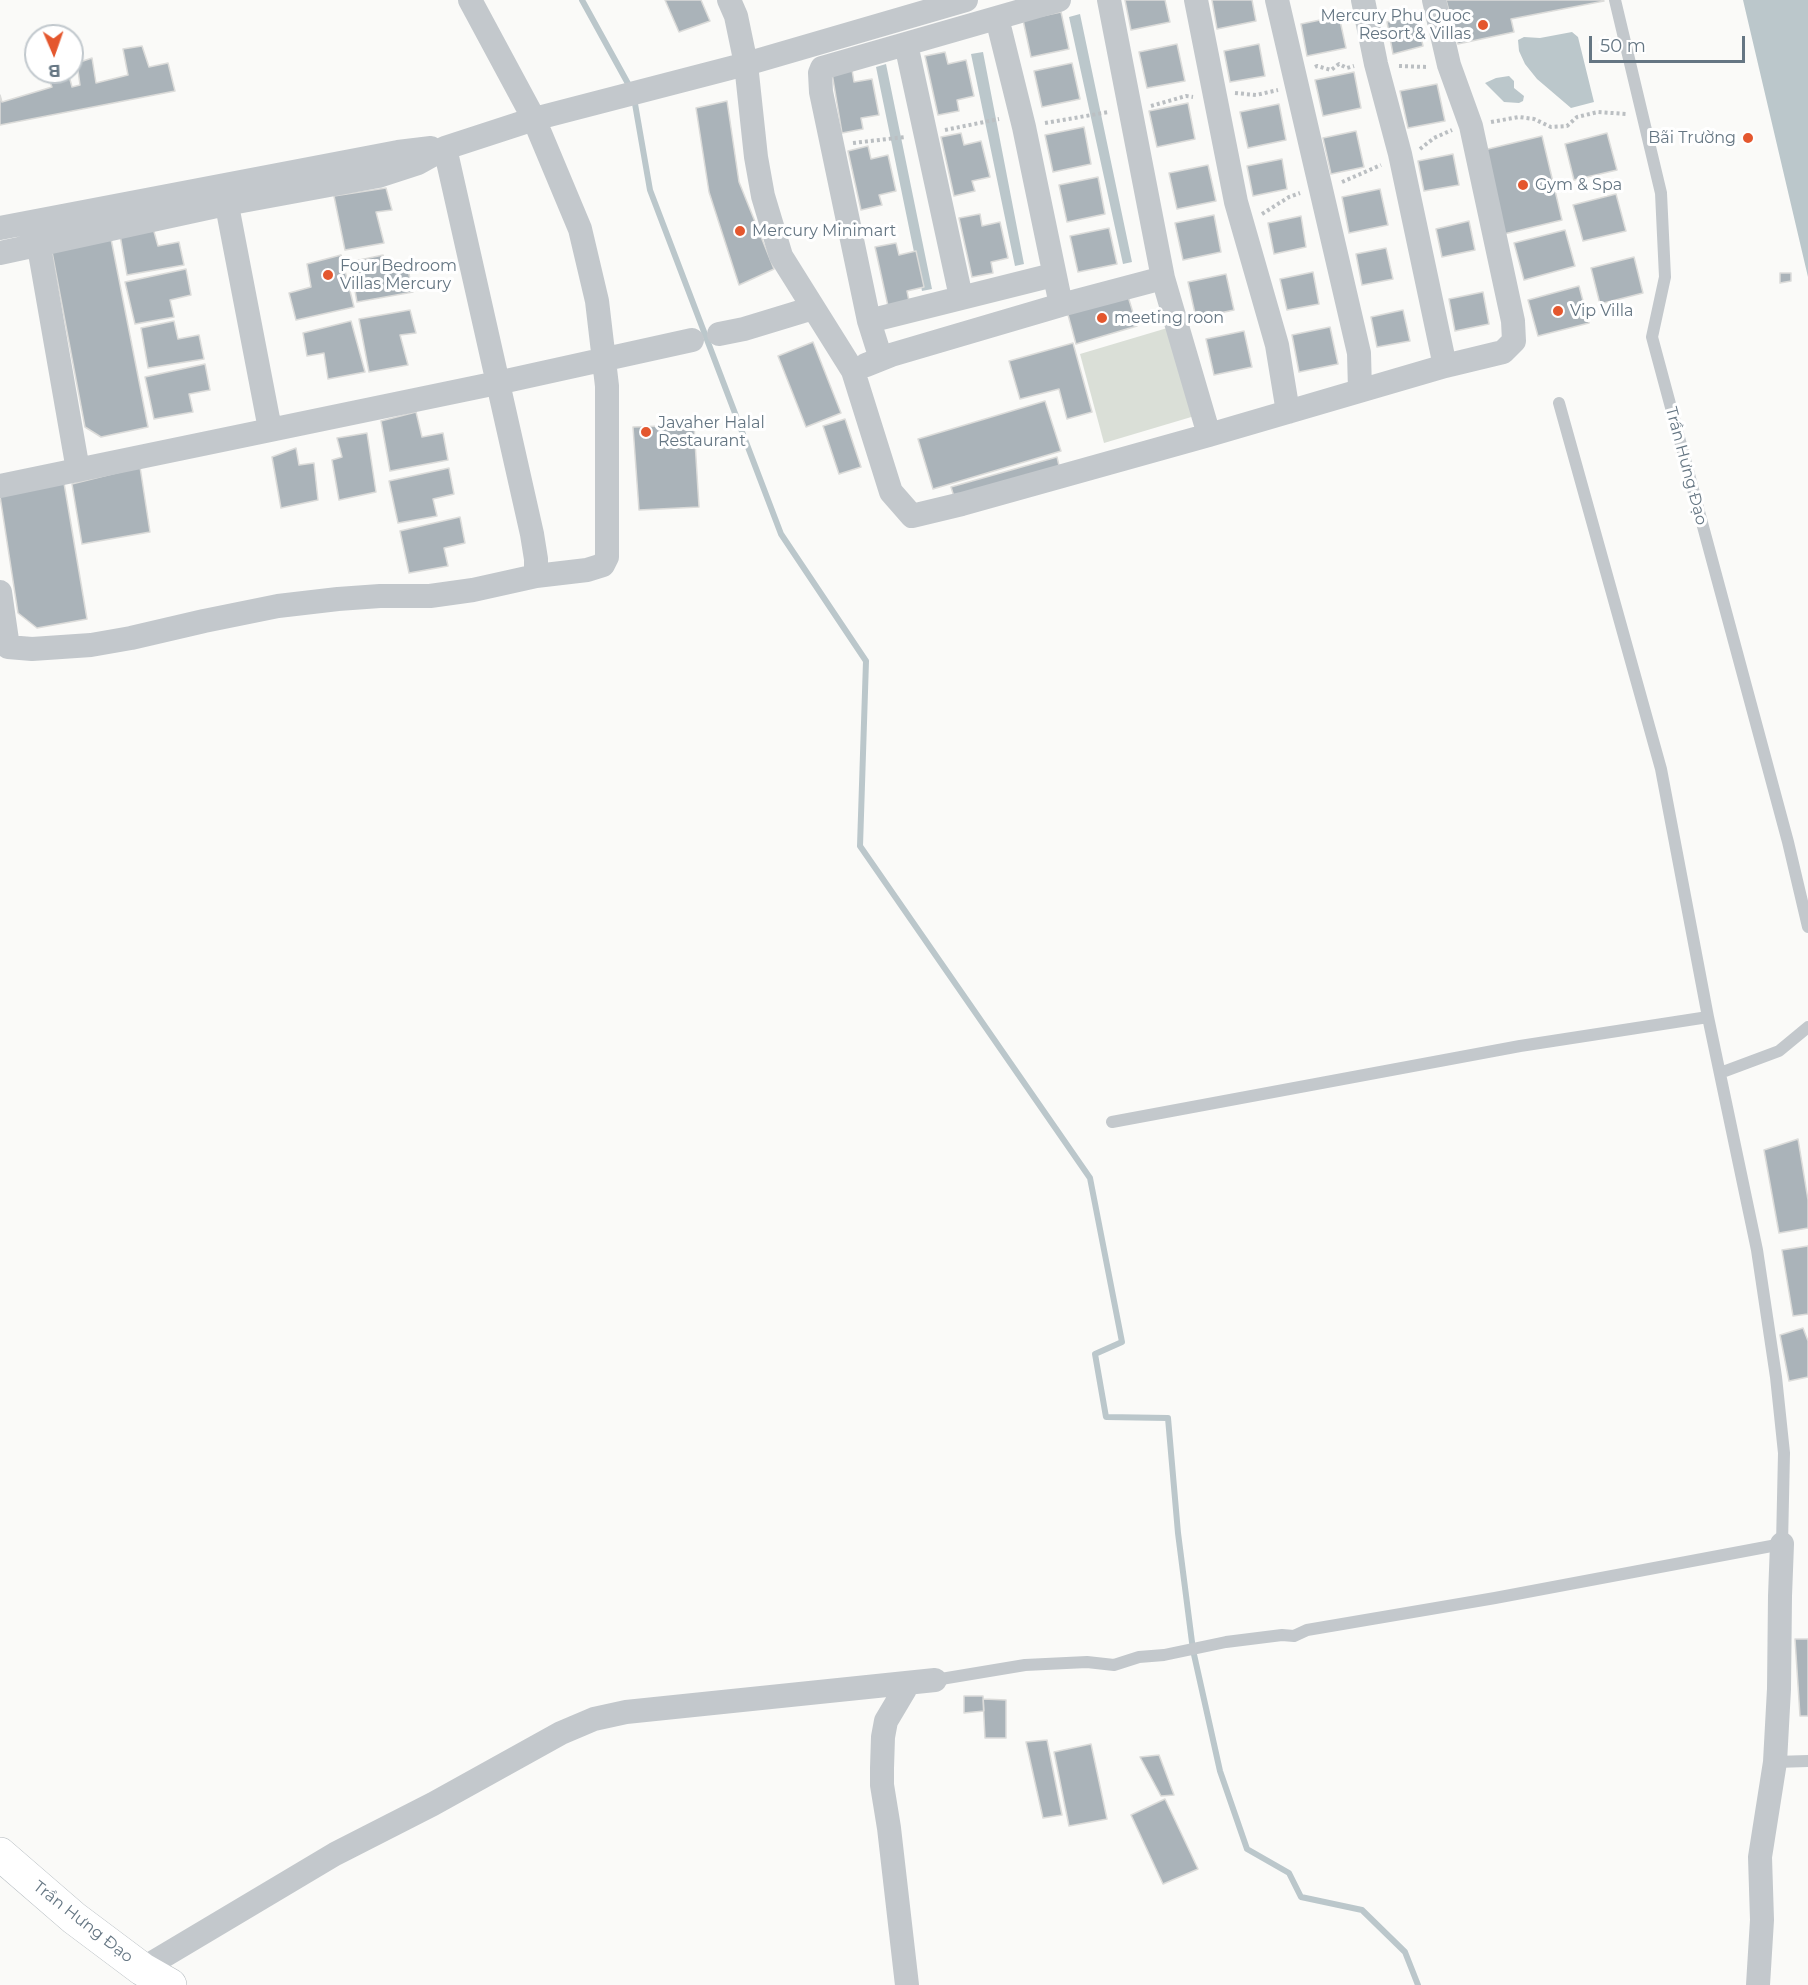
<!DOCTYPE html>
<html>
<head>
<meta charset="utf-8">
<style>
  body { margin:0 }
  #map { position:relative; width:1808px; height:1985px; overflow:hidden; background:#fafaf8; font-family:Montserrat,sans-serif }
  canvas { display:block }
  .north { position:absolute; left:24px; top:24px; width:60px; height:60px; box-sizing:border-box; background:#fff; border:2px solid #c1c8cd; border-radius:50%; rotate:178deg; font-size:16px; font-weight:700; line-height:24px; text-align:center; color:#657683 }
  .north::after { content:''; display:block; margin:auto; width:21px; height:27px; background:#e4572e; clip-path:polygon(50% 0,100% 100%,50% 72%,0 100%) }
  .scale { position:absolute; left:1589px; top:36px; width:156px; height:27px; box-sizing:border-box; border:3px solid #657683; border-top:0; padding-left:8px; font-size:18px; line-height:21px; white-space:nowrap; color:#657683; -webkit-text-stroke:4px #fff; paint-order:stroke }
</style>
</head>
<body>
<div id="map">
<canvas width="1808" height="1985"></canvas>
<div class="north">B</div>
<div class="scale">50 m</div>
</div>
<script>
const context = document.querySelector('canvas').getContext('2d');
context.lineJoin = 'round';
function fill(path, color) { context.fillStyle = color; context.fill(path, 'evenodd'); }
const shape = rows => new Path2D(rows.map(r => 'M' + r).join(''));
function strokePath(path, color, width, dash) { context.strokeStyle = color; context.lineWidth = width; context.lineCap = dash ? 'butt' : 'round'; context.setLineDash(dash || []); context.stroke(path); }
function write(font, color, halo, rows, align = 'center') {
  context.font = font + ' Montserrat,sans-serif'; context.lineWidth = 6; context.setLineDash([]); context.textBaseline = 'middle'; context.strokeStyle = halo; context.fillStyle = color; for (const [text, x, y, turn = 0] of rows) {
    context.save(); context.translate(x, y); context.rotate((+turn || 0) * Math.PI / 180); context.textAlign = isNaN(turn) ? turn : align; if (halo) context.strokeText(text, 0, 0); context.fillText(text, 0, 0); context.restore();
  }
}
const green = shape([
  [1174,326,1198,415,1104,443,1080,354]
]);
const water = shape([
  [1743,0,1808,0,1808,277],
  [1080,14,1132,262,1123,264,1069,17],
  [1572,32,1578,37,1594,102,1571,108,1537,79,1525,64,1519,51,1518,40,1524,37,1540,38],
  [983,52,1024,264,1015,266,971,54],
  [886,64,932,289,922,291,876,67],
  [1509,76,1514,81,1514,88,1524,96,1523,101,1519,103,1504,102,1485,83,1496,78]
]);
const stream = shape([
  [582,0,631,89],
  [634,98,650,190,781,534,866,661,860,846,1090,1178,1122,1342,1095,1354,1106,1417,1168,1418,1178,1533,1193,1650,1220,1771,1247,1849,1289,1873,1301,1897,1362,1910,1405,1952,1418,1985]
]);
const building = shape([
  [665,0,701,0,710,21,679,32,665,0],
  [1125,0,1165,0,1170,22,1131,30,1125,0],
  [1212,0,1252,0,1256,21,1217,29,1212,0],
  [1446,0,1603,0,1604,1,1511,19,1514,32,1458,44,1446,0],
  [1061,12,1069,49,1031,57,1023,20,1061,12],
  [1416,15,1423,46,1393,54,1387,22,1416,15],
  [1339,16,1346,48,1307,56,1301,24,1339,16],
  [1177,44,1185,81,1147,88,1139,52,1177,44],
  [1259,44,1265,76,1230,82,1224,51,1259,44],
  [142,46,149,67,168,63,175,91,0,125,0,95,2,102,52,87,46,72,68,72,72,87,80,85,77,63,92,58,96,83,128,75,123,49,142,46],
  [945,52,948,64,966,60,974,96,957,100,959,111,938,115,925,56,945,52],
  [1072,63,1080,99,1042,107,1034,71,1072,63],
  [852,70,854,82,872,79,879,115,861,118,863,129,842,133,832,73,852,70],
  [1354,72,1361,108,1323,116,1315,80,1354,72],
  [1437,84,1445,121,1408,128,1400,91,1437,84],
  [727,101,739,182,774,269,739,285,709,192,696,108,727,101],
  [1188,103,1195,139,1157,147,1149,111,1188,103],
  [1279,104,1286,140,1248,148,1240,112,1279,104],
  [1084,127,1091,164,1053,172,1045,135,1084,127],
  [1356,131,1364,167,1331,174,1323,138,1356,131],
  [961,133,964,145,981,141,990,177,972,181,975,191,954,196,941,137,961,133],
  [1607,133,1617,170,1574,180,1565,144,1607,133],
  [1542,136,1562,220,1504,234,1484,150,1542,136],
  [868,146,871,159,888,155,896,191,879,195,882,205,861,210,848,151,868,146],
  [1453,154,1459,185,1424,191,1418,161,1453,154],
  [1282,159,1287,189,1253,196,1247,166,1282,159],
  [1208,165,1216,201,1177,209,1169,173,1208,165],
  [1098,177,1105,214,1067,222,1059,185,1098,177],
  [386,188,392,210,376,212,384,243,345,250,334,196,386,188],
  [1380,189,1388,225,1349,233,1342,197,1380,189],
  [1616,194,1626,231,1583,241,1573,205,1616,194],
  [980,214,982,226,1000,222,1008,258,991,262,993,273,972,277,959,218,980,214],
  [1214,215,1221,252,1183,260,1175,223,1214,215],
  [1301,216,1306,247,1274,254,1268,223,1301,216],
  [1469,221,1475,250,1442,257,1436,229,1469,221],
  [153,228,158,246,179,242,184,265,127,275,120,235,153,228],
  [1109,228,1117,264,1078,272,1070,236,1109,228],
  [1565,230,1575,266,1524,280,1514,243,1565,230],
  [111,239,148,427,101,437,85,427,52,252,111,239],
  [896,243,899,255,916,251,924,287,907,291,909,301,888,306,875,247,896,243],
  [1386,248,1393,279,1362,285,1356,254,1386,248],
  [341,255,354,307,296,320,289,293,311,287,307,264,341,255],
  [383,255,387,273,408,270,413,292,357,302,350,262,383,255],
  [1634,257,1643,293,1600,304,1591,268,1634,257],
  [186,269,191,295,170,300,174,317,135,324,125,282,186,269],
  [1313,272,1319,304,1287,310,1280,279,1313,272],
  [1780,273,1791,273,1791,281,1780,283,1780,273],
  [1226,274,1234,310,1196,318,1188,282,1226,274],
  [1579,286,1589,323,1538,336,1528,300,1579,286],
  [1483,292,1489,324,1455,331,1449,299,1483,292],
  [1127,293,1137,326,1076,344,1067,311,1127,293],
  [410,310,416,333,400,335,408,365,369,372,359,319,410,310],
  [1403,310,1410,341,1377,347,1371,317,1403,310],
  [174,321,178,339,199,335,204,359,148,368,141,328,174,321],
  [351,321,365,372,328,379,324,353,307,356,303,333,351,321],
  [1330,327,1338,364,1299,372,1292,335,1330,327],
  [1244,331,1252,367,1214,375,1206,339,1244,331],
  [813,342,841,413,806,427,778,356,813,342],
  [1073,343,1092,412,1067,419,1059,389,1020,399,1009,361,1073,343],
  [205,364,210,390,189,394,193,412,154,419,145,377,205,364],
  [1045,401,1061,451,933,489,918,439,1045,401],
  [416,412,422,437,443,433,448,460,390,471,381,421,416,412],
  [845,419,861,467,839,474,823,426,845,419],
  [694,425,699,507,639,510,633,427,694,425],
  [367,433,376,492,339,500,332,460,342,457,337,438,367,433],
  [296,448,299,465,314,463,318,500,281,508,272,457,296,448],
  [1057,457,1060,470,955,500,951,487,1057,457],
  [140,467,150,532,82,544,72,484,140,467],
  [449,468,454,494,433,499,437,516,398,523,389,481,449,468],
  [64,483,87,619,37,628,18,613,0,496,64,483],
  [460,517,465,543,444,548,448,566,409,573,400,531,460,517],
  [1798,1139,1808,1200,1808,1228,1779,1233,1764,1150,1798,1139],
  [1808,1246,1808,1314,1793,1316,1782,1250,1808,1246],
  [1803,1328,1808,1341,1808,1377,1789,1381,1780,1335,1803,1328],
  [1795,1639,1808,1639,1808,1716,1800,1716,1795,1639],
  [964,1696,983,1696,984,1711,964,1713,964,1696],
  [983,1699,1006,1700,1006,1738,985,1738,983,1699],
  [1047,1740,1062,1815,1043,1818,1026,1742,1047,1740],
  [1091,1744,1107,1819,1069,1826,1054,1752,1091,1744],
  [1159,1755,1174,1795,1161,1796,1140,1757,1159,1755],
  [1165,1799,1198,1869,1163,1884,1131,1815,1165,1799]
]);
const path = shape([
  [1399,66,1427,67],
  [1315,67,1317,66,1331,70,1339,64,1347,68,1354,66],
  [1235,93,1256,95,1278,90],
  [1151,106,1186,96,1193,97],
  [1491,122,1519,117,1534,119,1551,127,1567,126,1577,117,1598,112,1626,114],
  [1045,123,1109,112],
  [945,130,999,119],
  [853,143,905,137],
  [1420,149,1434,138,1452,130],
  [1342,182,1381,165],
  [1262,214,1289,197,1300,193]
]);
const service = shape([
  [1615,0,1661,193,1665,277,1652,337,1788,842,1808,927],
  [1720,1073,1779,1051,1808,1027],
  [1112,1122,1520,1046,1708,1017],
  [935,1680,1025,1665,1087,1662,1114,1665,1139,1657,1164,1655,1226,1642,1282,1635,1294,1636,1307,1630,1495,1598,1782,1544,1784,1453,1776,1377,1757,1250,1708,1017,1661,769,1559,403],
  [1775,1762,1808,1761]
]);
const minor = shape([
  [470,0,534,119,580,229,597,301,607,386,607,557,603,565,587,570,536,576],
  [729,0,736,16,746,64,756,157,763,196,781,256,853,371,891,492,912,516,962,504,1209,435,1445,366,1503,352,1514,341,1513,321,1471,126,1449,65,1434,0],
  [1109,0,1163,278,1209,435],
  [1196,0,1236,202,1277,345,1288,412],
  [1277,0,1359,353,1360,390],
  [1363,0,1376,64,1400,154,1445,366],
  [997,18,1024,127,1061,305],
  [906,44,961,297],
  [224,190,270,429],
  [0,228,398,152,431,148],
  [36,230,78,470],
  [0,253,226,204,378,176,418,163,445,148,534,119,746,64,966,0],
  [869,321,1053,275],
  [719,334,744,329,813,308],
  [881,359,869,321,821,92,820,73,822,68,1059,0],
  [866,365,891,355,1061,305,1163,278],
  [0,486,497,383,692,340],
  [0,592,8,647,32,649,91,645,131,638,204,621,278,606,338,599,380,596,430,596,473,590,536,576,536,559,532,534,445,148],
  [142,1969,335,1854,433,1804,561,1733,594,1719,626,1712,935,1680],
  [907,1985,889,1828,882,1785,882,1768,883,1737,886,1721,908,1684],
  [1758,1985,1762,1920,1760,1857,1775,1762,1779,1689,1780,1596,1782,1544]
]);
const secondary = shape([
  [0,1854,74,1918,142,1969,170,1985]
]);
const markers = [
  [1483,25,6,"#e4572e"],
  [1748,138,6,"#e4572e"],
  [1523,185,6,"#e4572e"],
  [740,231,6,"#e4572e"],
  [328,275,6,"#e4572e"],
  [1558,311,6,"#e4572e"],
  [1102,318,6,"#e4572e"],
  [646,432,6,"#e4572e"]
];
const poiNames = [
  ["Mercury Phu Quoc",1471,16,"right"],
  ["Resort & Villas",1471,34,"right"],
  ["Bãi Trường",1736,138,"right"],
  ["Gym & Spa",1535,185],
  ["Mercury Minimart",752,231],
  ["Four Bedroom",340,266],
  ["Villas Mercury",340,284],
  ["Vip Villa",1570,311],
  ["meeting roon",1114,318],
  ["Javaher Halal",658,423],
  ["Restaurant",658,441]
];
const streetNames = [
  ["Trần Hưng Đạo",1686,466,75],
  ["Trần Hưng Đạo",83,1922,38]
];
fill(green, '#dadfd7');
fill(water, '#bbc7cb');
strokePath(stream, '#bbc7cb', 6);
fill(building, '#aab3b9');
strokePath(building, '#dcdcda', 1.5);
strokePath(secondary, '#b3babf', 34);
strokePath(path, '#bbbfc2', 4, [3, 3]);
strokePath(service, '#c3c8cc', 12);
strokePath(minor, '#c3c8cc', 24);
strokePath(secondary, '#fff', 33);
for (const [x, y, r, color] of markers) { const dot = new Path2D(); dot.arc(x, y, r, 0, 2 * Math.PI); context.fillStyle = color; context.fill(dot); strokePath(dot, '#fff', 2); }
write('16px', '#657683', '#fff', poiNames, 'left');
write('16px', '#657683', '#fff', streetNames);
</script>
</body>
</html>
